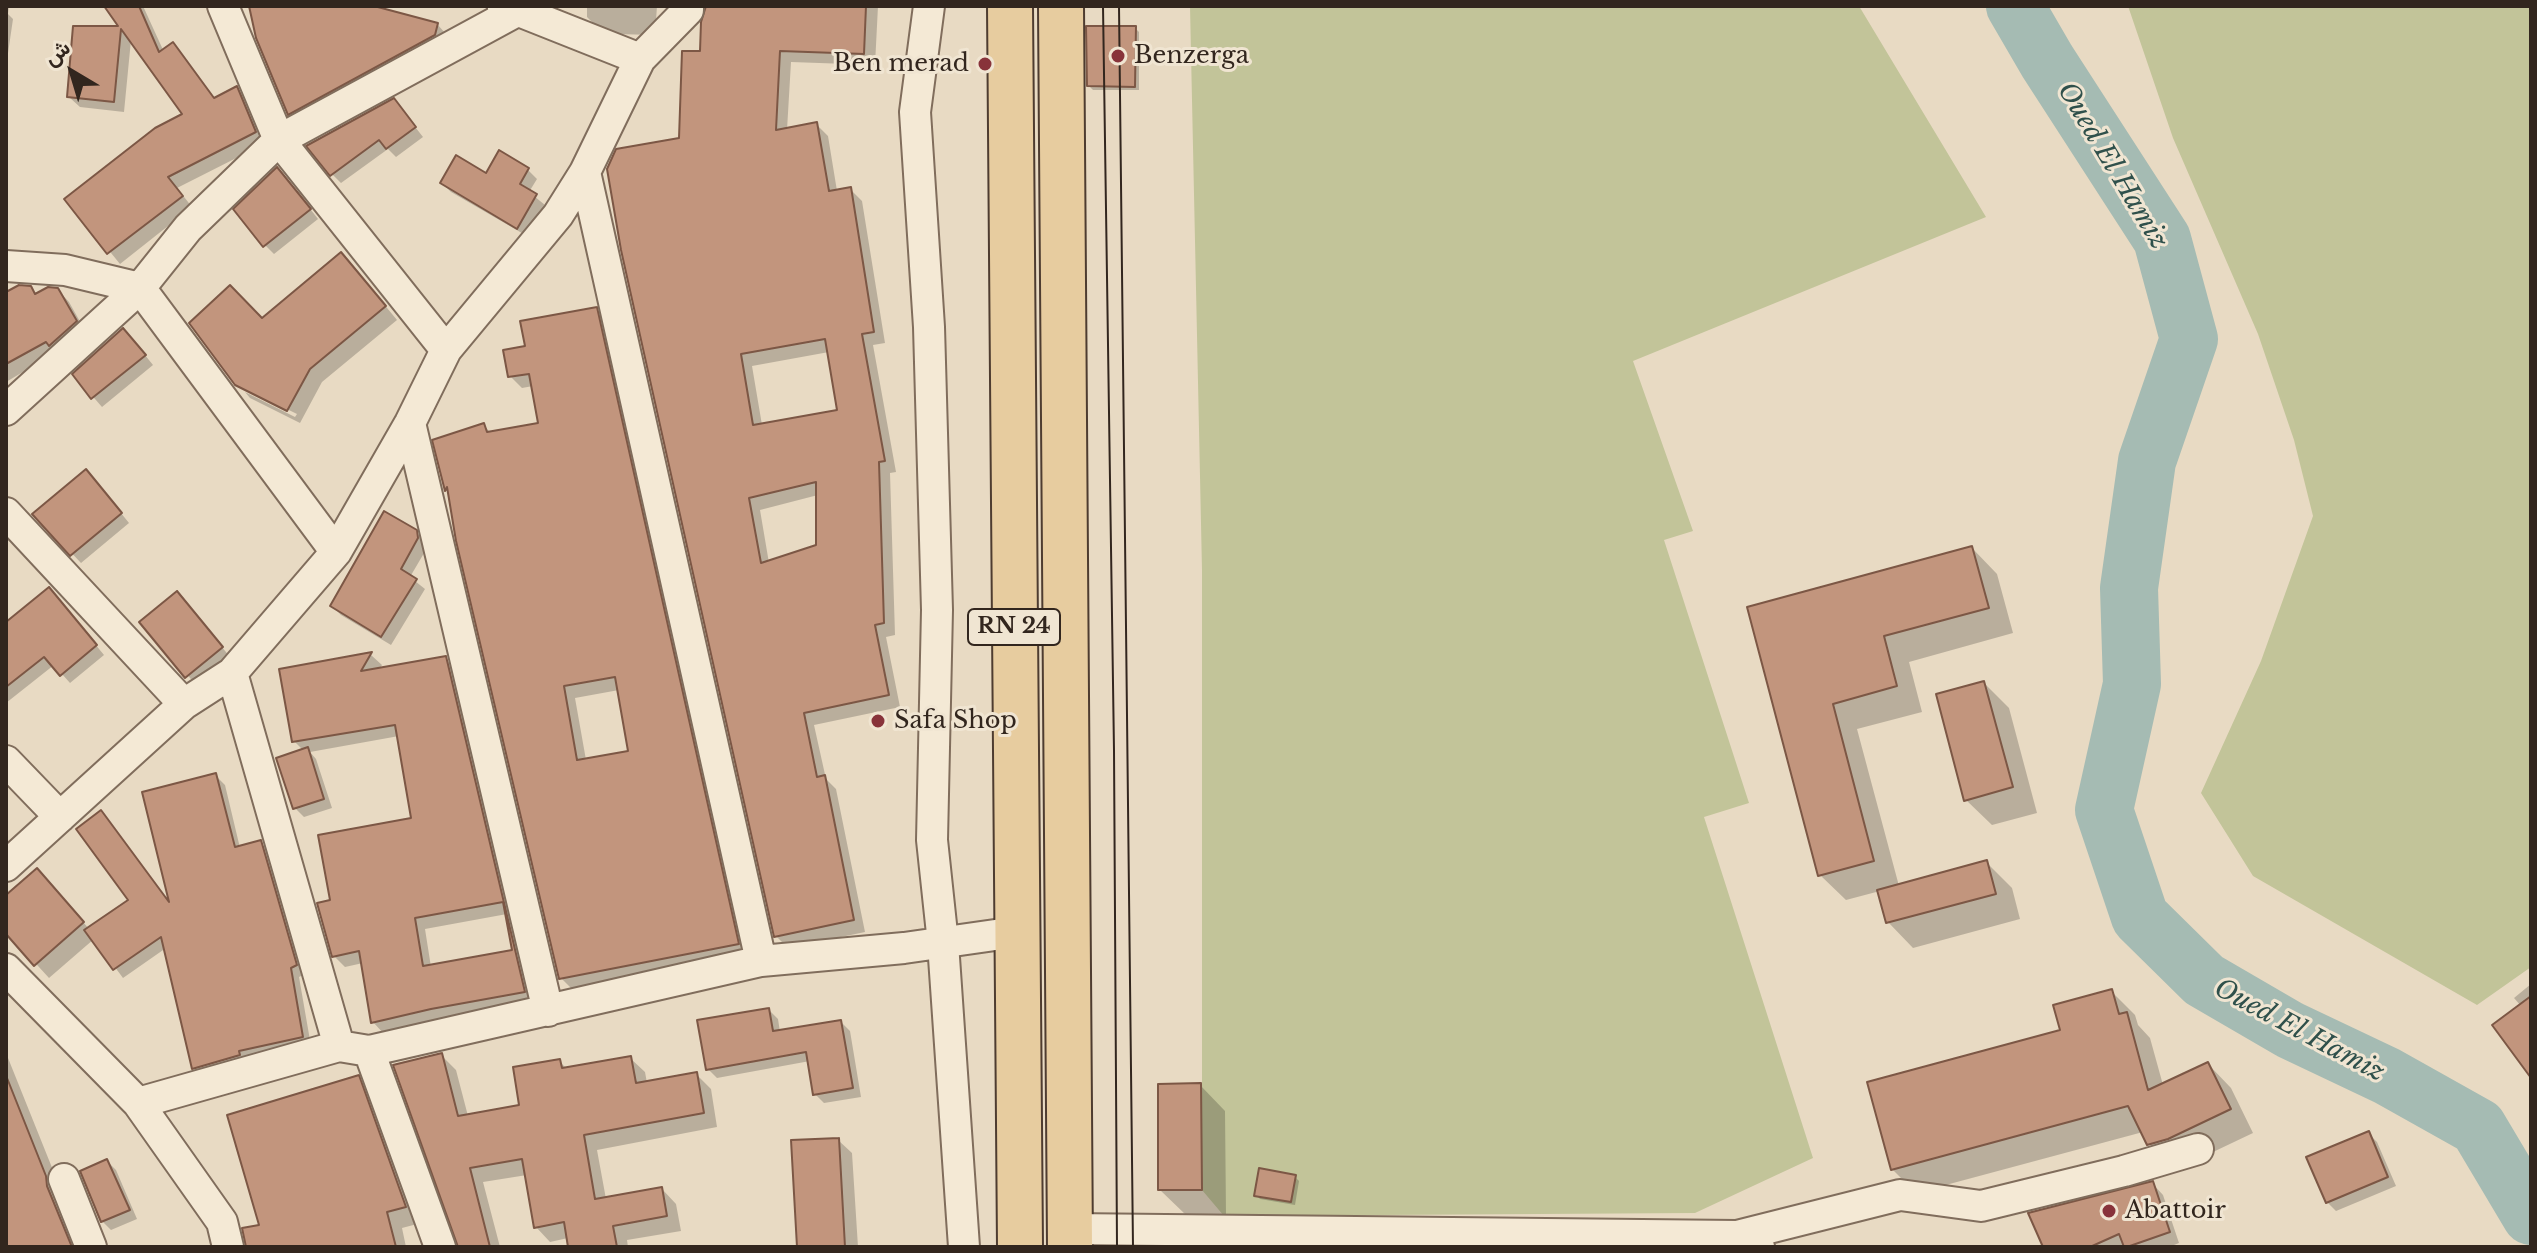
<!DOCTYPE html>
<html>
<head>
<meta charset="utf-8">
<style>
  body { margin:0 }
  #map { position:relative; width:2537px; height:1253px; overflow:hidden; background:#e8dac3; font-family:"Libre Baskerville",Vazirmatn,serif }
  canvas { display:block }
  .frame { position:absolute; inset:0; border:8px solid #32261e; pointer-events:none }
  .north { position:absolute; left:32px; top:32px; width:80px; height:80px; -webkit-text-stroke:6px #f0e5d2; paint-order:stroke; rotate:322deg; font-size:22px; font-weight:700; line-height:32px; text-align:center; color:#32261e }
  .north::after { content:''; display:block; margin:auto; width:28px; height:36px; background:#32261e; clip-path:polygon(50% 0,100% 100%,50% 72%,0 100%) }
</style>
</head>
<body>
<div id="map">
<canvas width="2537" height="1253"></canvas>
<div class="frame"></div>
<div class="north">ش</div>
</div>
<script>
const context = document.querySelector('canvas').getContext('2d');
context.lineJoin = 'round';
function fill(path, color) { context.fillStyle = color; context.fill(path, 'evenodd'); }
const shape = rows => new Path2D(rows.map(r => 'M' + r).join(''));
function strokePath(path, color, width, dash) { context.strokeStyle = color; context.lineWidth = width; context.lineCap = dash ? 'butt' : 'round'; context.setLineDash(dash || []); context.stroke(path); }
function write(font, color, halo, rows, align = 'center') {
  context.font = font + ' "Libre Baskerville",serif'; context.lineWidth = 6; context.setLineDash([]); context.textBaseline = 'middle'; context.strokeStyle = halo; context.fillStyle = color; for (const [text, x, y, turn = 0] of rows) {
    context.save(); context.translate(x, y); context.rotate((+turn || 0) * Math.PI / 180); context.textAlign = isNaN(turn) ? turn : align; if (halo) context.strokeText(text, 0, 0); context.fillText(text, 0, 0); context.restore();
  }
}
const green = shape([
  [1190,6,1859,6,1986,217,1633,361,1693,531,1664,540,1749,803,1704,817,1813,1158,1695,1213,1224,1216,1202,1190,1202,570],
  [2128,6,2531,6,2531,967,2477,1005,2253,876,2201,793,2261,661,2313,516,2294,440,2258,334,2173,138]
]);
const shadow = shape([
  [6,6,9,6,8,14,13,19,6,67],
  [109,6,143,6,164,52,173,45,216,100,237,89,248,100,266,143,177,188,192,207,120,264,67,199,186,115,131,40,124,112,80,107,69,97,75,28,122,28],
  [256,6,366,6,437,24,446,34,299,123,290,114],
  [587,6,657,6,655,35,615,34,596,26,587,17],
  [707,6,878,6,875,65,791,62,787,130,816,124,828,136,837,191,850,189,862,201,885,343,873,345,896,472,890,473,895,635,886,637,900,707,814,725,826,779,836,789,865,932,788,948,776,936,680,140,702,53],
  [829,352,839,412,762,425,752,366],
  [818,495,818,546,769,563,760,510],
  [1135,28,1139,32,1139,90,1093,90,1089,86],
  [394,100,423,137,396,157,388,149,341,183,332,174],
  [528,170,537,179,529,192,545,205,527,236,451,192,442,183],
  [286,178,318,219,274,254,265,245],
  [354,268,397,320,322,382,300,423,250,398,245,392,295,417,297,414,238,385,262,321],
  [57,289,69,302,87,334,6,382,6,311,31,290,37,295],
  [596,309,608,321,749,956,572,989,561,978,450,494,446,490,435,441,483,425,491,433,540,425,533,386,522,388,510,376],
  [619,690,630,752,586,760,575,698],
  [132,339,153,365,102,407,74,375],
  [95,481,129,523,81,563,35,514],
  [415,531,425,541,427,548,410,577,425,589,391,645,341,615,332,606],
  [1972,548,1997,574,2013,633,1909,662,1922,712,1857,729,1899,886,1986,862,2012,888,2020,919,1913,948,1888,922,1880,891,1846,900,1820,875,1749,608],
  [58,599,104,655,70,683,54,665,6,703,6,625],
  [186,603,230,657,196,685,142,622],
  [371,655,382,665,379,670,446,659,457,670,535,1003,384,1034,373,1022,363,963,345,967,334,956,332,901,413,820,399,736,310,752,316,759,332,808,304,817,295,808,304,751,294,741,282,670],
  [507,914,514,952,431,967,425,929],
  [1984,683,2009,708,2037,813,1992,825,1966,800],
  [216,776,225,785,240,848,261,843,270,852,305,974,299,977,311,1046,202,1077,193,1068,166,948,123,978,94,939,49,978,6,931,6,898,51,884,89,929,131,900,101,813,172,906],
  [2531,984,2531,1075,2521,1006,2514,998],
  [2111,991,2135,1015,2138,1025,2150,1038,2163,1085,2208,1064,2231,1088,2253,1133,2192,1162,2173,1168,2149,1144,2143,1132,1916,1193,1892,1169],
  [769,1010,778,1019,780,1032,841,1022,850,1031,861,1097,824,1103,815,1094,810,1061,717,1078,708,1069],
  [6,1053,63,1195,81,1247,6,1247],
  [441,1055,456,1070,468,1116,522,1107,559,1061,567,1069,630,1058,645,1072,647,1083,696,1074,711,1089,717,1127,597,1150,606,1199,662,1189,676,1204,681,1231,627,1240,628,1247,570,1247,568,1238,550,1242,536,1227,527,1175,483,1182,500,1247,459,1247],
  [358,1077,374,1094,421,1223,402,1228,406,1247,254,1247,262,1226],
  [1200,1085,1225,1111,1226,1214,1186,1215,1160,1190],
  [2368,1133,2377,1142,2396,1186,2336,1211,2327,1202],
  [838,1140,852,1153,858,1247,799,1247],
  [107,1161,116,1170,137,1219,111,1230,102,1221],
  [1295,1177,1299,1181,1295,1205,1260,1199,1256,1195],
  [2152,1183,2163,1195,2179,1243,2169,1247,2045,1247]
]);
const river = shape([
  [2015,6,2047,61,2162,239,2189,339,2147,461,2129,588,2132,684,2104,810,2140,917,2204,980,2290,1030,2387,1076,2478,1127,2531,1216]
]);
const building = shape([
  [104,6,139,6,159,52,173,42,214,98,237,86,256,132,168,177,183,196,107,254,64,199,155,128,182,114,121,29,114,102,67,97,73,26,118,26,104,6],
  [249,6,374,6,438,23,435,35,288,115,256,38,249,6],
  [706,6,866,6,864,54,780,51,776,130,817,122,829,191,851,187,874,332,862,334,885,461,879,462,884,623,875,625,889,695,804,713,817,777,825,775,854,920,774,937,621,250,607,169,616,149,679,138,682,51,700,51,701,22,706,6],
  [825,339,837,410,753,425,741,354,825,339],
  [816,482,816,545,761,563,749,498,816,482],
  [1086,26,1136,26,1135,87,1087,86,1086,26],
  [394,98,416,127,386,149,379,140,330,176,306,146,394,98],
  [499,150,529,168,520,184,537,194,517,229,440,183,456,155,486,173,499,150],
  [277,167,311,209,263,247,233,209,277,167],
  [341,252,386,306,310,369,287,411,235,385,189,323,230,285,262,318,341,252],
  [19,285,31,286,35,294,48,287,58,288,77,321,49,346,46,342,6,364,6,292,19,285],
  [597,307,739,944,559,979,456,541,447,487,445,491,432,440,484,423,487,432,538,423,529,374,508,377,503,350,525,346,520,321,597,307],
  [615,677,628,751,577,760,564,686,615,677],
  [123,328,146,355,91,399,72,374,123,328],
  [86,469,122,513,70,556,32,514,86,469],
  [384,511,417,530,418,538,401,569,417,579,381,637,330,606,384,511],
  [1972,546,1989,608,1884,636,1897,686,1833,704,1874,861,1818,876,1747,607,1972,546],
  [49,587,97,645,60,676,44,657,6,687,6,622,49,587],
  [177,591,223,647,185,678,139,622,177,591],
  [372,652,361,671,446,656,525,992,431,1009,371,1023,359,951,332,957,317,903,330,900,318,835,411,818,395,725,292,742,279,669,372,652],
  [503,902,512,950,423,966,415,918,503,902],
  [1984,681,2013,787,1964,801,1936,694,1984,681],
  [308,747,324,799,293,809,276,758,308,747],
  [216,773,235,847,261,840,297,965,291,968,303,1037,239,1051,240,1055,192,1069,161,937,113,970,84,930,128,900,76,829,101,810,169,902,142,792,216,773],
  [1987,860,1996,894,1886,923,1877,890,1987,860],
  [37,868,84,922,34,966,6,934,6,895,37,868],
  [2112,989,2119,1014,2127,1012,2148,1090,2208,1062,2231,1109,2168,1139,2147,1145,2128,1106,1891,1170,1867,1082,2060,1030,2053,1005,2112,989],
  [2531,996,2531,1078,2492,1025,2531,996],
  [769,1008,773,1031,841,1020,853,1088,813,1095,806,1052,706,1070,697,1020,769,1008],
  [442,1053,458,1116,519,1105,513,1067,560,1059,562,1068,631,1056,636,1083,697,1072,704,1113,584,1135,595,1199,662,1187,667,1216,613,1226,617,1247,568,1247,564,1222,534,1228,522,1159,470,1168,490,1247,458,1247,393,1065,442,1053],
  [359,1075,406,1207,387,1212,396,1247,246,1247,242,1228,259,1225,227,1115,359,1075],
  [7,1078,46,1176,47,1186,72,1247,6,1247,7,1078],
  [1201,1083,1202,1190,1158,1190,1158,1084,1201,1083],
  [2369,1131,2388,1177,2326,1203,2306,1157,2369,1131],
  [839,1138,845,1247,797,1247,791,1140,839,1138],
  [107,1159,130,1210,101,1222,80,1171,107,1159],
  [1259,1168,1296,1175,1291,1202,1254,1196,1259,1168],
  [2153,1181,2170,1232,2127,1247,2124,1247,2119,1234,2090,1247,2043,1247,2028,1213,2153,1181]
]);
const minor = shape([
  [223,6,279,140,446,350],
  [929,6,915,112,929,327,937,610,932,840,943,943,964,1247],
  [503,8,519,11,640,59],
  [585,172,761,961],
  [6,266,65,270,140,288,336,552],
  [6,410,140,288,188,228,279,140,526,6],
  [410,423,548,1011],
  [6,513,184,704],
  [232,673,339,1046],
  [6,761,60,817],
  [6,866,184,704,232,673,336,552,410,423,446,350,558,215,585,172,640,59,688,10,688,6],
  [6,969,138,1103,222,1222,228,1247],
  [369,1051,440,1247],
  [138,1103,339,1046,369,1051,761,961,904,948,1016,932],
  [64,1179,91,1247],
  [1070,1229,1737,1236,1759,1247],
  [1737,1236,1900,1195,1981,1206,2124,1171,2198,1149]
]);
const primary = shape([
  [1010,6,1020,1247],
  [1061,6,1070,1247]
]);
const tram = shape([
  [1103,6,1114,750,1117,1247],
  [1119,6,1133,1247]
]);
const markers = [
  [1118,56,8,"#88333a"],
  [985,64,8,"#88333a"],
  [878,721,8,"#88333a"],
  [2109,1211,8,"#88333a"]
];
const shields = [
  [1014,627,92]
];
const shieldNames = [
  ["RN 24",1014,627]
];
const poiNames = [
  ["Benzerga",1134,56],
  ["Ben merad",969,64,"right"],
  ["Safa Shop",894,721],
  ["Abattoir",2125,1211]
];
const waterNames = [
  ["Oued El Hamiz",2112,166,59],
  ["Oued El Hamiz",2299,1031,28]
];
fill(green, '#c2c499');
fill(shadow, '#0003');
strokePath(river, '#a5bbb3', 58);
fill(building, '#c2957d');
strokePath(building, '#7c5745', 2);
strokePath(minor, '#806d5c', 34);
strokePath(primary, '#4e3c30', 48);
strokePath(minor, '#f4e9d5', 30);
strokePath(primary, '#e7cc9f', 44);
strokePath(tram, '#32261e', 2);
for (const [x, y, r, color] of markers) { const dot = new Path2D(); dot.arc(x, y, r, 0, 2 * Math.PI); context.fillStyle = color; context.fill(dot); strokePath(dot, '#f0e5d2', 3); }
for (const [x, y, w] of shields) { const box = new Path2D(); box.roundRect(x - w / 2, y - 18, w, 36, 6); context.fillStyle = '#f0e5d2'; context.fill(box); strokePath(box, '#32261e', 2); }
write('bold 22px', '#32261e', null, shieldNames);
write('24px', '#32261e', '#f0e5d2', poiNames, 'left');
write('italic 26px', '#2f504b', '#f0e5d2', waterNames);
</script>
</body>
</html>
